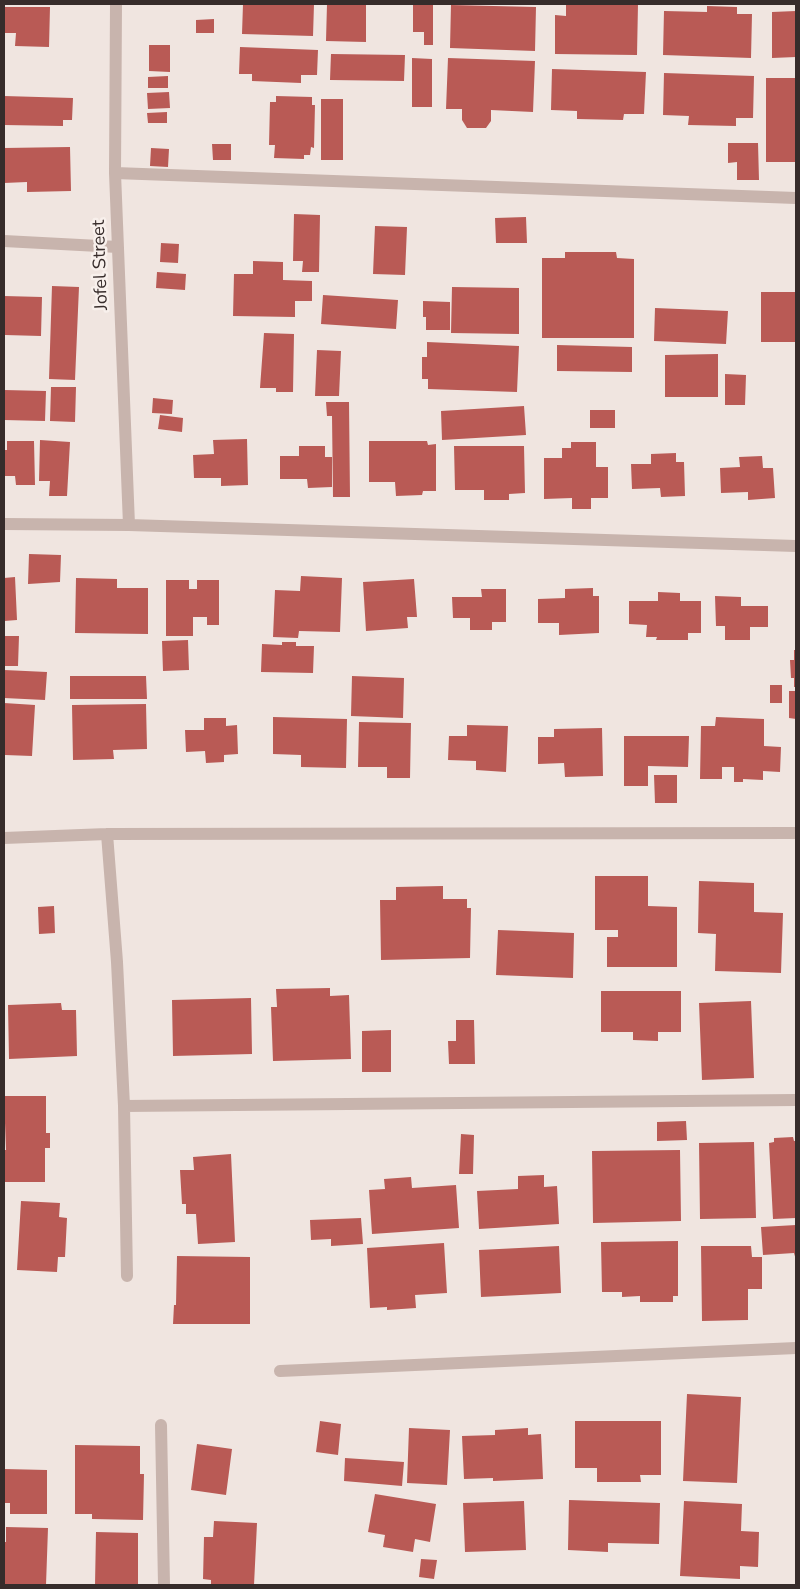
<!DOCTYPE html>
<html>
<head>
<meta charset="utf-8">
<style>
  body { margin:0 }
  #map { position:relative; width:800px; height:1589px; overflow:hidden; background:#f0e5e0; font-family:"Nunito Sans",sans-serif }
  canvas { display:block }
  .frame { position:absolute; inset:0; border:5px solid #372c2b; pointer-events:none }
</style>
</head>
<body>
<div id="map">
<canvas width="800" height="1589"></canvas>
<div class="frame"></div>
</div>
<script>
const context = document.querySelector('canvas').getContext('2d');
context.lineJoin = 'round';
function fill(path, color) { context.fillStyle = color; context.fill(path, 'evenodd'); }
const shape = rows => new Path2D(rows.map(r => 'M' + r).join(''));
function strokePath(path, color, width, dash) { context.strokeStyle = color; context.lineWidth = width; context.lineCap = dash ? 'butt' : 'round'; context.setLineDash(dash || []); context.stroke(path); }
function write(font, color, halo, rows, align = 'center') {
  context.font = font + ' "Nunito Sans",sans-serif'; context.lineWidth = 5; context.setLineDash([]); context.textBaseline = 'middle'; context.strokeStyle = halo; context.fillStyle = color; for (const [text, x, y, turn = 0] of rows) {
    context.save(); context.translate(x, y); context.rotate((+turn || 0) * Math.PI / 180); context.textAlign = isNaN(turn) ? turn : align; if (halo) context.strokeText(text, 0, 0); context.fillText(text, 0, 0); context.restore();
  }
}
const building = shape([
  [243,4,314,4,313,36,242,34],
  [327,4,366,4,366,42,326,41],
  [413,4,433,4,433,45,424,45,424,32,413,32],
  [566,4,638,4,637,55,555,54,555,15,566,16],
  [451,5,536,7,535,51,450,48],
  [707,6,737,7,737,14,752,14,751,58,663,55,664,11,707,12],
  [4,7,50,7,49,47,15,46,16,33,4,33],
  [796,11,796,57,772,58,772,12],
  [214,19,214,33,196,33,196,20],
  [149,45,170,45,170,72,149,71],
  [240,47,318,50,317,75,301,75,301,83,252,81,252,74,239,74],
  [331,54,405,55,404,81,330,80],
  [412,58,432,59,432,107,412,107],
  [448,58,535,61,533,112,491,110,491,121,486,128,467,128,462,120,462,109,446,109],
  [552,69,646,72,644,114,624,114,623,120,577,119,577,111,551,110],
  [664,73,754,76,753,118,736,118,736,126,688,125,689,116,663,115],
  [168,76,168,88,148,88,148,77],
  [766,78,796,78,796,162,766,162],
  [169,92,170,108,148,109,147,93],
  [4,96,73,98,72,120,63,120,63,126,4,125],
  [276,96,312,97,312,105,315,105,314,148,311,147,310,155,304,155,304,159,274,158,275,145,269,145,270,102,276,102],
  [321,99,343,99,343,160,321,160],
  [167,112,167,123,148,123,147,113],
  [728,143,758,143,759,180,737,180,737,162,728,163],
  [212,144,231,144,231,160,213,160],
  [70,147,71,191,27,192,27,182,4,183,4,148],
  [151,148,169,149,168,167,150,166],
  [294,214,320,215,319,272,302,272,303,261,293,261],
  [526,217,527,243,496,243,495,218],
  [375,226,407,227,405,275,373,274],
  [161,243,179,244,178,263,160,262],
  [565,252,616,252,617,258,634,259,634,338,542,338,542,258,565,258],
  [253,261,283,262,283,280,312,281,312,301,295,301,295,317,233,316,234,274,253,274],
  [157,272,186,274,185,290,156,288],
  [52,286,79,287,75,380,49,379],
  [452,287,519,288,519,334,451,333],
  [761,292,796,292,796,342,761,342],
  [323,295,398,300,396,329,321,324],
  [4,296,42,297,41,336,5,335],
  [423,301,450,302,450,330,426,330,426,317,423,317],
  [655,308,728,311,726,344,654,341],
  [264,333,294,334,293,392,276,392,276,388,260,388],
  [427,342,519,346,517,392,428,389,428,379,422,379,422,357,427,357],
  [557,345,632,347,632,372,557,371],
  [317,350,341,351,339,396,315,396],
  [718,354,718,397,665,397,665,355],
  [725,374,746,375,745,405,725,405],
  [51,387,76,387,75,422,50,421],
  [4,390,46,391,45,421,4,420],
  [153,398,173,400,172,414,152,413],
  [326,402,349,402,350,497,333,497,332,416,327,416],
  [524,406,526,435,442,440,441,411],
  [590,410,615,410,615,428,590,428],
  [160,415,183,418,182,432,158,429],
  [247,439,248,485,221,486,221,478,194,478,193,455,214,454,213,440],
  [40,440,70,442,67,496,49,496,50,481,39,481],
  [7,441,34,441,35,485,16,485,15,476,4,476,4,450,7,450],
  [369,441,427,441,428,445,436,444,436,491,423,491,422,495,396,496,395,482,369,482],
  [571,442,596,442,596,467,608,467,608,498,591,498,591,509,572,509,572,498,544,499,544,458,562,458,562,448,571,448],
  [299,446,325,446,325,457,332,457,332,487,308,488,307,479,280,479,280,456,299,456],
  [454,446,524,446,525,493,509,494,509,500,484,500,484,490,455,490],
  [676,453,676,462,684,462,685,496,661,497,660,488,632,489,631,464,651,464,651,454],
  [762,456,763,468,773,468,775,498,748,500,748,492,721,493,720,468,740,467,739,457],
  [29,554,61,555,60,582,28,584],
  [301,576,342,578,340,632,299,631,298,638,273,637,275,590,300,591],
  [15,577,17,620,4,621,4,578],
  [76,578,117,579,117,588,148,588,148,634,75,633],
  [414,579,417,617,407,617,408,628,366,631,363,582],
  [166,580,189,580,189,589,197,589,197,580,219,580,219,625,207,625,207,617,193,617,193,636,166,636],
  [593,588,593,596,599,596,599,633,559,635,559,623,538,623,538,599,565,598,565,589],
  [481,589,506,589,506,622,492,622,492,630,470,630,470,618,453,618,452,597,482,597],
  [658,592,680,593,680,601,701,601,701,633,688,633,688,640,656,640,657,637,646,637,647,625,629,624,629,601,658,601],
  [715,596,741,597,741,606,768,606,768,627,750,627,750,640,725,640,725,626,716,626],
  [4,636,19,636,18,666,4,666],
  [188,640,189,670,163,671,162,641],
  [282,642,296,642,296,646,314,646,313,673,261,672,262,644,282,645],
  [794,650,796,650,796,687,794,687,794,678,791,678,790,660,794,660],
  [4,670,47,672,45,700,4,698],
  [70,676,146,676,147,699,70,699],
  [352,676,404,678,403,718,351,716],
  [770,685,782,685,782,703,770,703],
  [789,691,796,691,796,719,789,718],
  [4,703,35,705,32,756,5,755],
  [146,704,147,749,113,750,114,759,73,760,72,705],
  [273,717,347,719,346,768,301,767,301,755,273,754],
  [716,717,764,719,764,746,781,747,780,772,763,771,763,780,743,779,743,782,734,782,734,767,722,767,722,779,700,779,701,726,715,726],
  [204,718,226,718,226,726,237,725,238,754,224,755,224,762,206,763,205,751,186,752,185,730,204,730],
  [359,722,411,723,410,778,387,778,387,767,358,767],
  [467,725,508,726,506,772,476,770,476,761,448,760,449,736,467,736],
  [602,728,603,776,565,777,564,763,538,764,538,737,554,737,554,729],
  [624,736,689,736,688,767,648,766,648,786,624,786],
  [654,775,677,775,677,803,655,803],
  [595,876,648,876,648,906,677,907,677,967,607,967,607,937,618,937,618,930,595,930],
  [699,881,754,883,754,912,783,913,781,973,715,971,716,934,698,933],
  [443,886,443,899,467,899,467,908,471,908,470,958,381,960,380,900,396,900,396,887],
  [54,906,55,933,39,934,38,907],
  [498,930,574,933,573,978,496,975],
  [330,988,330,996,349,995,351,1059,273,1061,271,1007,277,1007,276,989],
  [601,991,681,991,681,1032,658,1032,658,1041,633,1040,633,1032,601,1032],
  [251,998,252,1054,173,1056,172,1000],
  [751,1001,754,1078,702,1080,699,1003],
  [61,1003,62,1010,76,1010,77,1056,9,1059,8,1005],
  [456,1020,474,1020,475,1064,449,1064,448,1041,456,1041],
  [391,1030,391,1072,362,1072,362,1031],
  [4,1096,46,1096,46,1133,50,1133,50,1148,45,1148,45,1182,4,1182,4,1150,6,1150],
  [686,1121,687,1140,657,1141,657,1122],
  [461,1134,474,1135,473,1174,459,1174],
  [793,1137,794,1141,796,1141,796,1218,773,1219,769,1143,774,1142,774,1138],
  [754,1142,756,1218,700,1219,699,1143],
  [680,1150,681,1221,593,1223,592,1151],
  [231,1154,235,1242,198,1244,196,1214,186,1214,186,1204,182,1204,180,1170,194,1170,193,1157],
  [544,1175,544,1187,557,1186,559,1224,479,1229,477,1191,518,1189,518,1176],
  [411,1177,412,1188,456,1185,459,1228,372,1234,369,1190,385,1189,384,1179],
  [21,1201,60,1203,59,1217,67,1218,65,1257,58,1257,57,1272,17,1270],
  [361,1218,363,1244,331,1246,331,1239,311,1240,310,1220],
  [796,1225,796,1260,794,1253,763,1255,761,1227],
  [678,1241,678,1296,673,1296,673,1302,640,1302,640,1296,622,1297,622,1292,602,1292,601,1242],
  [444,1243,447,1293,415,1295,416,1308,387,1310,387,1307,370,1308,367,1248],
  [559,1246,561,1293,481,1297,479,1250],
  [701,1246,751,1246,752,1257,762,1257,762,1289,748,1289,748,1320,702,1321],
  [177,1256,250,1257,250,1324,173,1324,174,1305,176,1305],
  [687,1394,741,1397,737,1483,683,1481],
  [320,1421,341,1424,338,1455,316,1452],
  [575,1421,661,1421,661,1475,640,1475,641,1482,597,1482,597,1468,575,1468],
  [409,1428,450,1430,447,1485,407,1483],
  [528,1428,528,1435,541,1434,543,1479,493,1481,493,1478,464,1479,462,1436,495,1435,495,1430],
  [197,1444,232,1449,226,1495,191,1490],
  [75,1445,140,1446,140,1474,144,1474,143,1520,92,1519,92,1514,75,1514],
  [345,1458,404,1462,402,1486,344,1481],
  [4,1469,47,1470,47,1514,10,1514,10,1503,4,1503],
  [375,1494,436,1504,430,1542,415,1539,413,1552,383,1547,385,1535,368,1532],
  [569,1500,660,1503,659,1544,608,1543,608,1552,568,1550],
  [524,1501,526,1550,465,1552,463,1503],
  [684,1501,742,1504,741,1531,759,1532,758,1567,740,1566,740,1579,680,1576],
  [214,1521,257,1523,254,1585,211,1585,211,1580,203,1579,204,1537,213,1537],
  [6,1527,48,1528,46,1585,5,1585,4,1542,6,1542],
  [96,1532,138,1533,138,1585,95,1585],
  [421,1559,437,1560,434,1579,419,1577]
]);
const minor = shape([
  [116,4,115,173,129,525],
  [115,173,796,198],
  [4,241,118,247],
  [4,524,129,525,796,546],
  [107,834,117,962,124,1106,127,1276],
  [4,838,107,834,796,833],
  [124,1106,796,1100],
  [280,1371,796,1348],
  [161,1425,164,1585]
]);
const streetNames = [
  ["Jofel Street",101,265,-92]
];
fill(building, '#b95a55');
strokePath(minor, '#c8b4ad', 12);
write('18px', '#372c2b', '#f8f0ec', streetNames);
</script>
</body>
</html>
